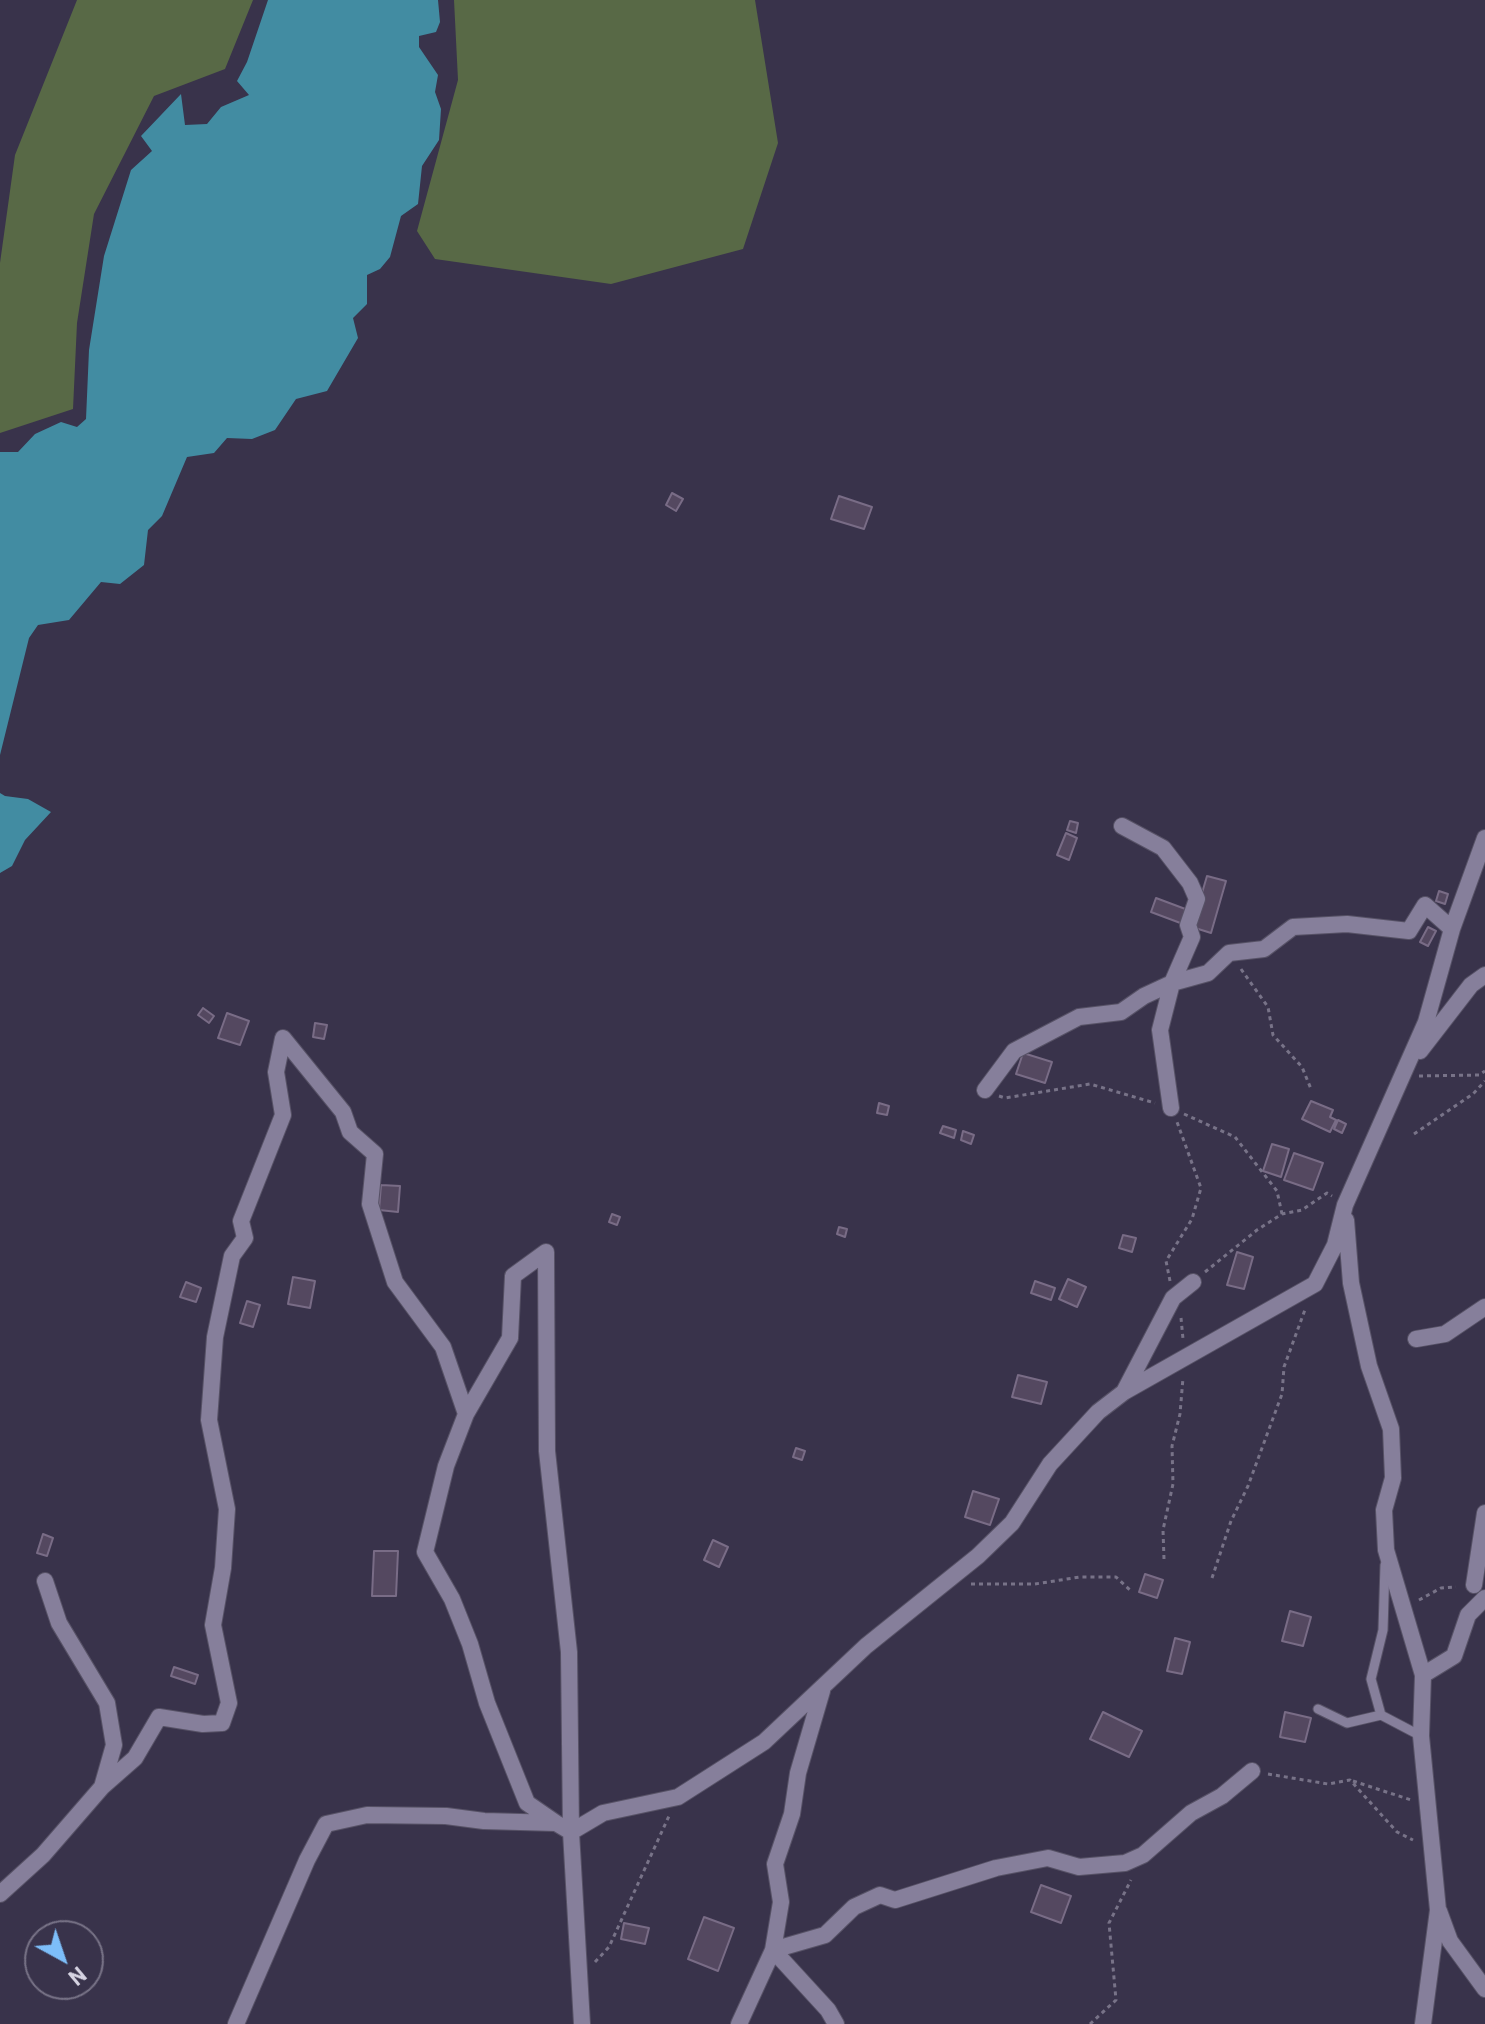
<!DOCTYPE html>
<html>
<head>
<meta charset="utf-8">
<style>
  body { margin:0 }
  #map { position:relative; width:1485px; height:2024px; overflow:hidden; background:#39334b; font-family:Barlow,sans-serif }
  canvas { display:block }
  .north { position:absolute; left:24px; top:1920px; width:80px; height:80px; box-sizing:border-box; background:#39334b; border:2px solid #787387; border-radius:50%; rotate:140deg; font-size:22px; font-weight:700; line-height:32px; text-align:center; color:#d6d3e2 }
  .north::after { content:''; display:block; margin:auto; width:28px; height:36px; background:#7dbef9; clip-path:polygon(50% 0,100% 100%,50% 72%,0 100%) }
</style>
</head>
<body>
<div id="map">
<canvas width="1485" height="2024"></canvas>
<div class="north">N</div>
</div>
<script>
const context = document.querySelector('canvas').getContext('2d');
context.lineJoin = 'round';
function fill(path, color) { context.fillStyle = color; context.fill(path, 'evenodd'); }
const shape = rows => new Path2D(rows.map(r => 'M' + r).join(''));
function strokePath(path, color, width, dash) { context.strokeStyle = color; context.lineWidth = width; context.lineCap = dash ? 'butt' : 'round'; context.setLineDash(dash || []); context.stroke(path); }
const green = shape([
  [77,0,253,0,225,69,154,96,94,214,77,323,73,409,0,433,0,263,15,155],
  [454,0,755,0,778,143,743,249,611,284,435,259,417,231,458,80]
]);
const water = shape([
  [268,0,438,0,440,22,436,32,419,36,419,47,438,75,435,92,441,109,439,140,422,166,418,204,401,216,390,257,380,269,367,275,367,304,353,318,358,338,327,391,296,399,275,430,252,439,227,438,214,453,187,457,162,516,148,530,144,565,120,584,101,582,69,620,38,625,29,638,0,755,0,452,18,452,35,434,61,422,77,427,86,419,89,350,104,256,131,170,152,151,141,136,181,94,185,125,207,124,221,107,249,95,237,81,247,62],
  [0,793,5,796,28,799,51,812,25,840,12,866,0,873]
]);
const building = shape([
  [672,493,683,499,676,511,666,505,672,493],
  [839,496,872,507,864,529,831,519,839,496],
  [1070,821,1078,823,1076,833,1067,830,1070,821],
  [1066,833,1077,838,1069,860,1057,855,1066,833],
  [1207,876,1226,881,1211,933,1192,927,1207,876],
  [1439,891,1448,894,1445,904,1436,901,1439,891],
  [1156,898,1188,910,1183,924,1151,912,1156,898],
  [1428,927,1436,931,1428,946,1420,942,1428,927],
  [203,1008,214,1016,209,1023,198,1015,203,1008],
  [227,1013,249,1021,240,1045,218,1038,227,1013],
  [315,1023,327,1025,324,1039,313,1037,315,1023],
  [1023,1053,1052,1062,1045,1083,1016,1074,1023,1053],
  [1311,1101,1333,1110,1330,1117,1336,1120,1330,1132,1302,1119,1311,1101],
  [879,1103,889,1106,887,1115,877,1113,879,1103],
  [1338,1120,1346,1124,1342,1133,1334,1129,1338,1120],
  [943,1126,956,1130,954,1138,940,1133,943,1126],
  [963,1131,974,1135,971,1144,961,1140,963,1131],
  [1272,1144,1289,1149,1281,1177,1263,1171,1272,1144],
  [1294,1153,1323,1163,1313,1190,1284,1180,1294,1153],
  [381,1185,400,1186,398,1212,379,1210,381,1185],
  [612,1214,620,1217,617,1225,609,1222,612,1214],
  [839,1227,847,1229,845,1237,837,1234,839,1227],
  [1123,1235,1136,1238,1132,1252,1119,1248,1123,1235],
  [1237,1252,1253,1257,1244,1289,1227,1285,1237,1252],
  [293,1277,315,1281,310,1308,288,1304,293,1277],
  [1068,1279,1086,1287,1077,1307,1059,1299,1068,1279],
  [1035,1281,1055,1288,1051,1300,1031,1293,1035,1281],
  [186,1282,201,1288,196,1302,180,1297,186,1282],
  [247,1301,260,1305,253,1327,240,1323,247,1301],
  [1018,1375,1047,1382,1041,1404,1012,1397,1018,1375],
  [796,1448,805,1451,802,1460,793,1457,796,1448],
  [973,1491,999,1499,990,1525,965,1517,973,1491],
  [43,1534,53,1538,47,1556,37,1553,43,1534],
  [713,1540,728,1547,719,1567,704,1560,713,1540],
  [374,1551,398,1551,396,1596,372,1596,374,1551],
  [1145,1574,1163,1580,1157,1598,1139,1592,1145,1574],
  [1290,1611,1311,1617,1303,1646,1282,1641,1290,1611],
  [1175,1638,1190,1642,1182,1674,1167,1671,1175,1638],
  [174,1667,198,1675,195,1684,171,1676,174,1667],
  [1103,1712,1142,1731,1129,1757,1090,1739,1103,1712],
  [1285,1712,1311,1718,1305,1742,1280,1737,1285,1712],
  [1041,1885,1071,1896,1061,1923,1031,1912,1041,1885],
  [704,1917,734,1928,718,1971,688,1959,704,1917],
  [624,1923,649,1928,645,1944,621,1939,624,1923]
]);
const path = shape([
  [1241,969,1268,1007,1273,1035,1302,1067,1311,1089],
  [1419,1076,1479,1075,1485,1071],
  [999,1096,1005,1098,1090,1084,1155,1103],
  [1184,1114,1235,1137,1277,1191,1282,1214],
  [1414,1134,1473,1094,1485,1081],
  [1205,1272,1257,1230,1282,1214,1302,1210,1327,1193,1332,1196],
  [1170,1281,1166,1261,1192,1219,1201,1188,1177,1122],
  [1181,1318,1183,1339],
  [1164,1559,1163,1530,1173,1484,1172,1446,1180,1414,1183,1378],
  [1212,1578,1231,1521,1248,1486,1282,1394,1284,1367,1306,1307],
  [971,1584,1035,1584,1080,1577,1116,1577,1130,1590],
  [1419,1600,1441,1588,1456,1587],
  [1268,1774,1328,1784,1350,1780,1397,1832,1413,1840],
  [1353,1781,1411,1800],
  [595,1962,609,1947,669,1816],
  [1090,2024,1116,2000,1109,1923,1131,1880]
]);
const service = shape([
  [1318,1709,1347,1723,1381,1715,1421,1736],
  [1381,1715,1371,1679,1383,1630,1385,1565]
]);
const minor = shape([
  [1420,1051,1471,985,1485,975],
  [985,1090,1014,1051,1079,1017,1121,1012,1144,996,1172,983,1192,937,1188,925,1197,899,1190,883,1163,848,1122,826],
  [1171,1108,1160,1030,1172,983,1208,973,1229,953,1264,949,1293,927,1347,924,1409,931,1425,905,1452,929],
  [1346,1220,1351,1283,1369,1366,1391,1429,1393,1478,1384,1510,1386,1550,1423,1675,1421,1736,1438,1910,1423,2024],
  [1416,1339,1445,1334,1485,1307],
  [1125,1390,1173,1298,1193,1282],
  [1474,1585,1485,1513],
  [1423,1675,1454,1656,1468,1615,1485,1598],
  [102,1787,135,1758,159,1717,203,1724,222,1723,229,1703,213,1625,223,1568,227,1509,209,1420,215,1337,232,1256,245,1238,241,1221,283,1115,276,1072,283,1038,343,1112,350,1132,375,1154,370,1204,395,1282,443,1347,466,1414,446,1466,425,1552,452,1599,470,1644,487,1703,527,1803,556,1823],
  [0,1894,43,1855,102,1787,114,1745,107,1703,59,1623,45,1581],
  [1439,1911,1450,1941,1485,1989],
  [773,1950,825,1935,854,1907,880,1895,895,1900,996,1868,1048,1858,1079,1867,1125,1863,1143,1855,1191,1813,1222,1796,1252,1771],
  [773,1950,828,2010,836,2024],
  [236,2024,307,1860,326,1824,367,1815,446,1816,484,1821,556,1823,571,1832,569,1652,547,1451,546,1252,513,1276,510,1338,466,1414],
  [582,2024,571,1832,603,1813,678,1797,764,1742,866,1646,978,1556,1012,1523,1050,1464,1098,1412,1124,1392,1315,1284,1335,1245,1345,1205,1426,1022,1452,929,1485,838],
  [739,2024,773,1950,781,1902,775,1864,792,1814,798,1773,822,1691]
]);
fill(green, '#586946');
fill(water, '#428ca2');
fill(building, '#544860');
strokePath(building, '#796c86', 2);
strokePath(service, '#575266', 11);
strokePath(minor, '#575266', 18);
strokePath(path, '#787388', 3, [4, 4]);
strokePath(service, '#867f9b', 9);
strokePath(minor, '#867f9b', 16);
</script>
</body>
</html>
